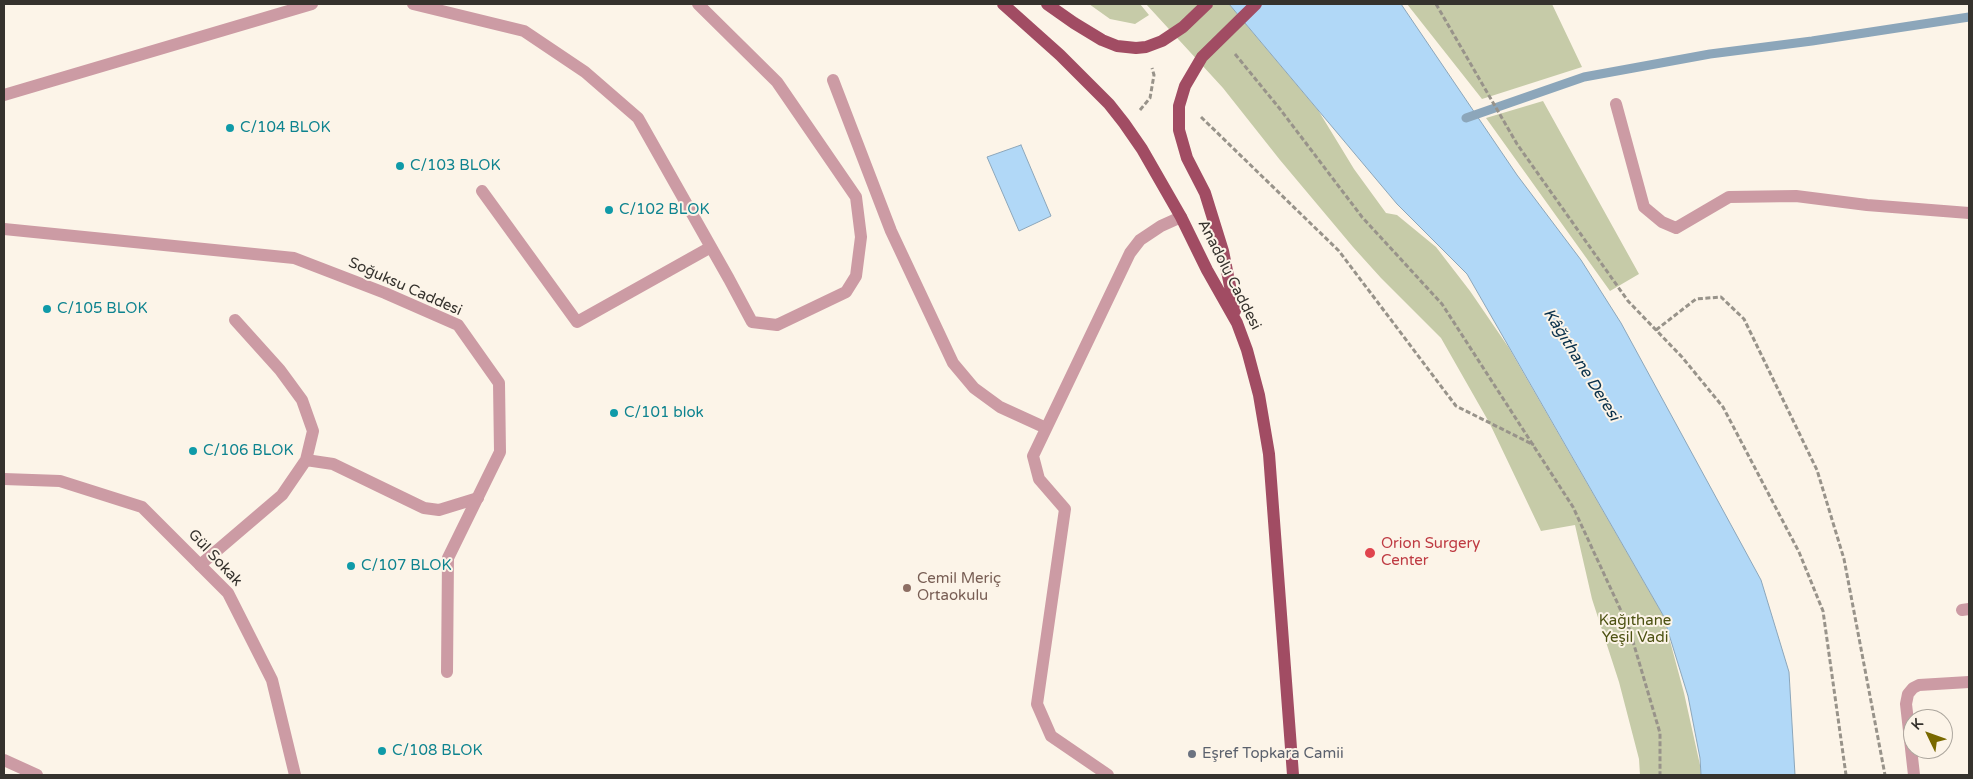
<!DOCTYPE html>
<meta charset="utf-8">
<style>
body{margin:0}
#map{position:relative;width:1973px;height:779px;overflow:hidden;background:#fcf4e8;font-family:"Varela Round",sans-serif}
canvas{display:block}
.frame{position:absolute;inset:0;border:5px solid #35322d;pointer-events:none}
.north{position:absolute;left:1903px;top:709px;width:50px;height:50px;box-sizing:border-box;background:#fcf4e8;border:1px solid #aca69d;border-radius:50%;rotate:312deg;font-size:14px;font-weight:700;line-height:20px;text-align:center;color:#35322d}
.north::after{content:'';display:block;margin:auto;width:18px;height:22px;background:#796900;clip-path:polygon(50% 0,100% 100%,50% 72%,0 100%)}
</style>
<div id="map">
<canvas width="1973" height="779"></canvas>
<div class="frame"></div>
<div class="north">K</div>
</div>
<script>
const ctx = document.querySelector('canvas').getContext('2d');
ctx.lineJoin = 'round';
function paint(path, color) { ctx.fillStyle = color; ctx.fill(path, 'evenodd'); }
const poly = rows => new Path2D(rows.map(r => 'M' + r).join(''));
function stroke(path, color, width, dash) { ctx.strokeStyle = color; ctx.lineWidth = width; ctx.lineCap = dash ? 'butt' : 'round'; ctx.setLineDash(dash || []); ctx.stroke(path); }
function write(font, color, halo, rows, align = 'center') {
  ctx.font = font + ' "Varela Round",sans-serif'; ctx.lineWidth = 4; ctx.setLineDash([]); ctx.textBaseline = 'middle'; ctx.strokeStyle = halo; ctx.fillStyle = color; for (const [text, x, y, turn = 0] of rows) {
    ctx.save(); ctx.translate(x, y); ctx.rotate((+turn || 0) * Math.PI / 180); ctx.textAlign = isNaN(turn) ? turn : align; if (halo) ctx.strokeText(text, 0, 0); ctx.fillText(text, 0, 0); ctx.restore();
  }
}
paint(poly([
 [1089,4,1140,4,1149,15,1135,24,1110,19],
 [1146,4,1229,4,1318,110,1354,169,1386,213,1397,215,1436,247,1470,291,1509,348,1663,615,1684,693,1700,765,1701,775,1640,775,1639,759,1619,682,1592,599,1575,525,1541,531,1490,424,1441,338,1381,278,1353,247,1280,160,1223,88],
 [1407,4,1471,4,1472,5,1475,4,1552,4,1582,67,1482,99],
 [1543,101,1639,274,1610,291,1486,118]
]), '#c6cba8');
const water = poly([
 [1229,4,1401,4,1517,175,1581,260,1621,323,1761,580,1789,672,1795,775,1701,775,1700,758,1688,696,1663,615,1467,274,1397,204,1229,4],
 [1021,145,1051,216,1019,231,987,157,1021,145]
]);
paint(water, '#b1d8f7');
stroke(water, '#8ca6ba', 1);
stroke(poly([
 [1466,118,1584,77,1710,54,1812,41,1969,17]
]), '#8ca6ba', 9);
stroke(poly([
 [1436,4,1517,144,1628,301,1682,357,1723,407,1799,552,1823,611,1846,775],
 [1235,54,1280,109,1362,217,1442,304,1573,507,1629,628,1660,733,1660,775],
 [1140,110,1150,98,1154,75,1152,68],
 [1201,117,1339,251,1456,406,1534,445],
 [1656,330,1696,299,1721,297,1744,319,1817,470,1844,559,1885,775]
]), '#98938a', 3, [5, 2.5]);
stroke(poly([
 [1616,104,1644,207,1662,222,1676,228,1729,197,1796,196,1867,205,1969,213],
 [306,460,333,464,424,508,439,510,478,498],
 [200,565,282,495,306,460,313,431,302,400,280,370,235,320],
 [1962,610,1969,609],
 [1914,775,1906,704,1908,694,1913,688,1919,685,1969,682]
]), '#cc9ba4', 12);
stroke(poly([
 [413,4,524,31,585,72,638,118,729,279,752,322,777,325,846,292,856,276,861,237,856,197,777,82,698,4],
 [833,80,891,231,953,363,974,388,1000,407,1046,428],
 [4,95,312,4],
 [482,191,577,322,711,247],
 [4,479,60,481,142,507,228,593,272,680,295,775],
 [4,760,37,775],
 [1108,775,1051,736,1037,704,1065,509,1039,479,1033,456,1130,253,1140,240,1161,226,1181,217]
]), '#cc9ba4', 12);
stroke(poly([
 [4,229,294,258,385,293,458,325,499,383,500,452,448,558,447,672]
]), '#cc9ba4', 12);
stroke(poly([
 [1003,4,1060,55,1109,104,1124,123,1142,149,1181,217,1207,270,1237,323,1247,350,1259,395,1269,454,1293,775],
 [1047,4,1074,23,1102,40,1117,46,1136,48,1146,47,1162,41,1183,27,1207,4],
 [1235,311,1223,251,1205,193,1187,158,1179,130,1179,106,1185,86,1202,57,1256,4]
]), '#a14c63', 12);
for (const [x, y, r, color] of [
 [230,128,5,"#0f9aa8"],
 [400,166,5,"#0f9aa8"],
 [609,210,5,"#0f9aa8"],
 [47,309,5,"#0f9aa8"],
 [614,413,5,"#0f9aa8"],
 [193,451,5,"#0f9aa8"],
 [1370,553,6,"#e0444e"],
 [351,566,5,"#0f9aa8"],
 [907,588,5,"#8d6e63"],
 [382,751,5,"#0f9aa8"],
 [1192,754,5,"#6b7280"]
]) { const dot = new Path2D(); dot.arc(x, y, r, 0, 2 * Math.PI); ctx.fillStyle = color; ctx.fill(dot); stroke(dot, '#fcf4e8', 2); }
write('15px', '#0d838f', '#fcf4e8', [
 ["C/104 BLOK",240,128],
 ["C/103 BLOK",410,166],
 ["C/102 BLOK",619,210],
 ["C/105 BLOK",57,309],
 ["C/101 blok",624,413],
 ["C/106 BLOK",203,451],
 ["C/107 BLOK",361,566],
 ["C/108 BLOK",392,751]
], 'left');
write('15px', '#35322d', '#fcf4e8', [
 ["Anadolu Caddesi",1229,275,63],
 ["Soğuksu Caddesi",405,287,24],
 ["Gül Sokak",215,558,47]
]);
write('15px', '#be3a42', '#fcf4e8', [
 ["Orion Surgery",1381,544],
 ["Center",1381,561]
], 'left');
write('15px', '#785e54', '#fcf4e8', [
 ["Cemil Meriç",917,579],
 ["Ortaokulu",917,596]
], 'left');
write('15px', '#4d5212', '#fcf4e8', [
 ["Kağıthane",1635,621],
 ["Yeşil Vadi",1635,638]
]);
write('15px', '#5b616d', '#fcf4e8', [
 ["Eşref Topkara Camii",1202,754]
], 'left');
write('italic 16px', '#09304a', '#fcf4e8', [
 ["Kâğıthane Deresi",1581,365,58]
]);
</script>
